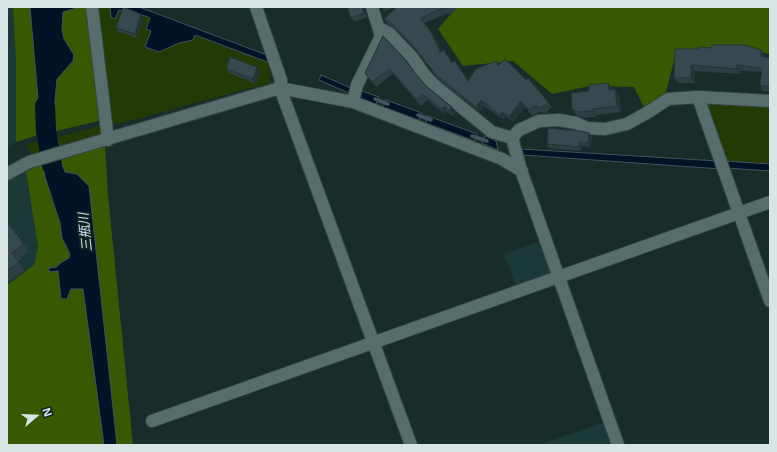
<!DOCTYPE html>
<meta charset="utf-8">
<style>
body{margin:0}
#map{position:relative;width:777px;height:452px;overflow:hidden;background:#182c2a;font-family:"Noto Sans",sans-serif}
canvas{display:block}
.frame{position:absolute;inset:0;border:8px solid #d9e5e4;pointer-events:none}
.north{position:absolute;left:16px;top:396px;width:40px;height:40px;-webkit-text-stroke:3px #0e2220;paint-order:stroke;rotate:71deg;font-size:11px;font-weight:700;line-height:16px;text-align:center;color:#d9e5e4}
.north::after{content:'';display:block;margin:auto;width:14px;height:18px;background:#d9e5e4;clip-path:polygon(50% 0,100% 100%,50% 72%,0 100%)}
</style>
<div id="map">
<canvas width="777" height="452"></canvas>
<div class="frame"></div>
<div class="north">N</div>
</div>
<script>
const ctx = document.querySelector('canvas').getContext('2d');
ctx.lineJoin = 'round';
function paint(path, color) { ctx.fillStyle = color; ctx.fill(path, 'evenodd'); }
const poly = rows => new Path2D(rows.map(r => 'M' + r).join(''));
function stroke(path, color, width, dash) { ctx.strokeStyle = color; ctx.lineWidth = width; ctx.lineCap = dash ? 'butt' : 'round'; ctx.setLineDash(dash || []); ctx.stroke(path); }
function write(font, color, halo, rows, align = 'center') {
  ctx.font = font + ' "Noto Sans","Noto Sans JP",sans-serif'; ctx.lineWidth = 4; ctx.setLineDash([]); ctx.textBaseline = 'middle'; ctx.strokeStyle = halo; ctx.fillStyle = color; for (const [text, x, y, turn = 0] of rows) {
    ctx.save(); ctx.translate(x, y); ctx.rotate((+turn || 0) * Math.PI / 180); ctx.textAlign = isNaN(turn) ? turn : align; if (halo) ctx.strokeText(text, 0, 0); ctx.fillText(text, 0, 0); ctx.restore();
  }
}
paint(poly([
 [7,7,13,7,16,62,16,142,7,147],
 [26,172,38,247,34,265,7,285,7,181],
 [541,241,553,276,517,289,504,254],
 [604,422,613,445,540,445]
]), '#1b3936');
paint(poly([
 [95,7,110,7,111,17,119,10,124,8,150,18,151,31,159,52,179,43,193,40,195,35,270,63,270,83,118,124,109,123],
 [705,102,770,107,770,164,724,161],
 [104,125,105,134,60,147,57,137],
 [40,141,41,152,31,155,27,144]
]), '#243a05');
paint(poly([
 [13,7,30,7,38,98,38,135,16,142,16,62],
 [80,7,89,7,103,120,56,131,54,112,57,79,73,61,74,55,64,39,61,30,63,12],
 [457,7,770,7,770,54,735,47,676,53,666,92,645,109,634,87,590,86,552,94,513,61,463,66,438,29],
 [105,146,108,195,133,445,117,445,89,187,77,174,65,172,60,159],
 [43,163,45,177,60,223,62,238,70,254,69,258,49,271,58,271,71,289,83,289,104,445,7,445,7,285,34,265,38,247,26,172]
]), '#385802');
const water = poly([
 [30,7,80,7,63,12,62,30,64,39,74,55,73,61,57,79,54,112,56,131,38,135,38,98,30,7],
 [110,7,139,7,272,57,270,63,195,35,193,40,179,43,159,52,145,47,151,31,146,29,150,18,124,8,123,11,119,10,115,19,111,17,110,7],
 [321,75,353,89,351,94,319,80,321,75],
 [362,91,379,97,376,104,359,98,362,91],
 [386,100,422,113,419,120,383,107,386,100],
 [428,116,477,134,475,141,426,123,428,116],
 [485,136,496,141,498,150,482,143,485,136],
 [57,137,60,147,41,152,40,141,57,137],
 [521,149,718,161,721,169,523,155,521,149],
 [60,159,65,172,77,174,89,186,117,445,104,445,83,289,71,289,67,299,61,299,58,271,49,272,49,268,57,267,59,264,69,258,70,254,62,238,60,223,45,177,43,164,60,159],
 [724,161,770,164,770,171,726,168,724,161]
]);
paint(water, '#011324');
stroke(water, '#42525e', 1);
stroke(poly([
 [375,99,388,104],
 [418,115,431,120],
 [472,136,487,141]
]), '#42525e', 3.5);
stroke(poly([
 [45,106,46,130,52,165]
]), '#011324', 20);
const minor = poly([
 [92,7,108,140],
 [256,7,281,80,280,88,411,445],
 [379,28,389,33,412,57,423,73,434,85,492,132,512,138],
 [698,97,770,301],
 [353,102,357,85,381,36,372,7],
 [512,138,521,170,618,445],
 [512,138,519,130,539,121,559,120,576,123,587,128,605,129,627,124,650,111,668,99,698,97,770,101],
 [7,174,29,162,280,88,353,102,502,159,522,171],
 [152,421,770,202]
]);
stroke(minor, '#364644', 14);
stroke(minor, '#576d6b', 12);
paint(poly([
 [363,7,367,17,354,22,351,18],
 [381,7,459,7,449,15,447,13,425,23,436,40,441,51,452,63,468,81,496,61,499,65,526,80,548,102,552,107,545,113,539,112,532,116,525,107,513,122,506,117,504,120,484,106,480,112,439,80,418,52,394,28,388,24,384,19,396,7,385,11],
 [141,14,144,18,137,38,119,32,116,28],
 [383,36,425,85,456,112,453,116,447,112,445,114,427,100,421,106,393,74,376,87,365,73],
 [712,48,761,50,765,55,765,57,770,58,770,92,763,91,760,85,762,72,741,71,741,74,695,71,695,83,678,83,674,78,698,49],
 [226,69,260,72,256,84,229,73],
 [613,89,615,89,619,95,621,112,596,115,596,117,584,118,577,116,572,109],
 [589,133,592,137,590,147,582,146,581,151,549,148,547,144],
 [7,222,29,251,18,261,24,270,7,283]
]), '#2e3f43');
paint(poly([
 [362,7,363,7,367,17,364,13],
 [141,14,144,18,137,38,135,34],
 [421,18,436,40,443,57,440,52],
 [761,50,765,55,764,61,761,56],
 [691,65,695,71,695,83,691,78],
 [737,65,741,71,741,74,737,69],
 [257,67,260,72,256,84,253,79],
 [608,83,613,89,609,90],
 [615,89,619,95,621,112,617,106],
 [481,100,484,106,480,112,476,107],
 [521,101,525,107,513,122,509,117],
 [444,106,447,112,445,114,442,109],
 [452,107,456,112,453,116,449,110],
 [592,109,596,115,596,117,592,111],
 [502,112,506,117,504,120,500,115],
 [589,133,592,137,590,147,588,143],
 [579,142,582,146,581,151,579,147]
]), '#263337');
const building = poly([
 [123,7,141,14,135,34,116,28,123,7],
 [347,7,362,7,364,13,351,18,347,7],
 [397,7,448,7,445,9,444,7,421,18,432,34,440,52,444,50,452,63,455,61,468,81,476,69,496,61,498,66,505,59,526,80,528,78,548,102,541,108,535,106,529,110,521,101,509,117,502,112,500,115,481,100,476,107,435,74,414,47,391,23,384,19,397,7],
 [383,36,402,56,425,85,452,107,449,110,444,106,442,109,423,95,417,100,390,69,372,82,365,73,383,36],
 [712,45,744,45,761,50,761,56,770,58,770,87,760,85,762,68,737,65,737,69,691,65,691,78,674,78,675,49,698,49,698,47,712,48,712,45],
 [230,57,257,67,253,79,226,69,230,57],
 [608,83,609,90,615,89,617,106,592,109,592,111,580,112,572,109,571,93,589,91,589,85,608,83],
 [548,128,580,131,589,133,588,143,579,142,579,147,547,144,548,128],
 [7,222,24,244,12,253,19,262,7,271,7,222]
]);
paint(building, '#36494e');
stroke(building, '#263337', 1);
write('italic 13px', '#d2e3f3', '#0e2220', [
 ["三瓶川",86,232,-96]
]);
</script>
